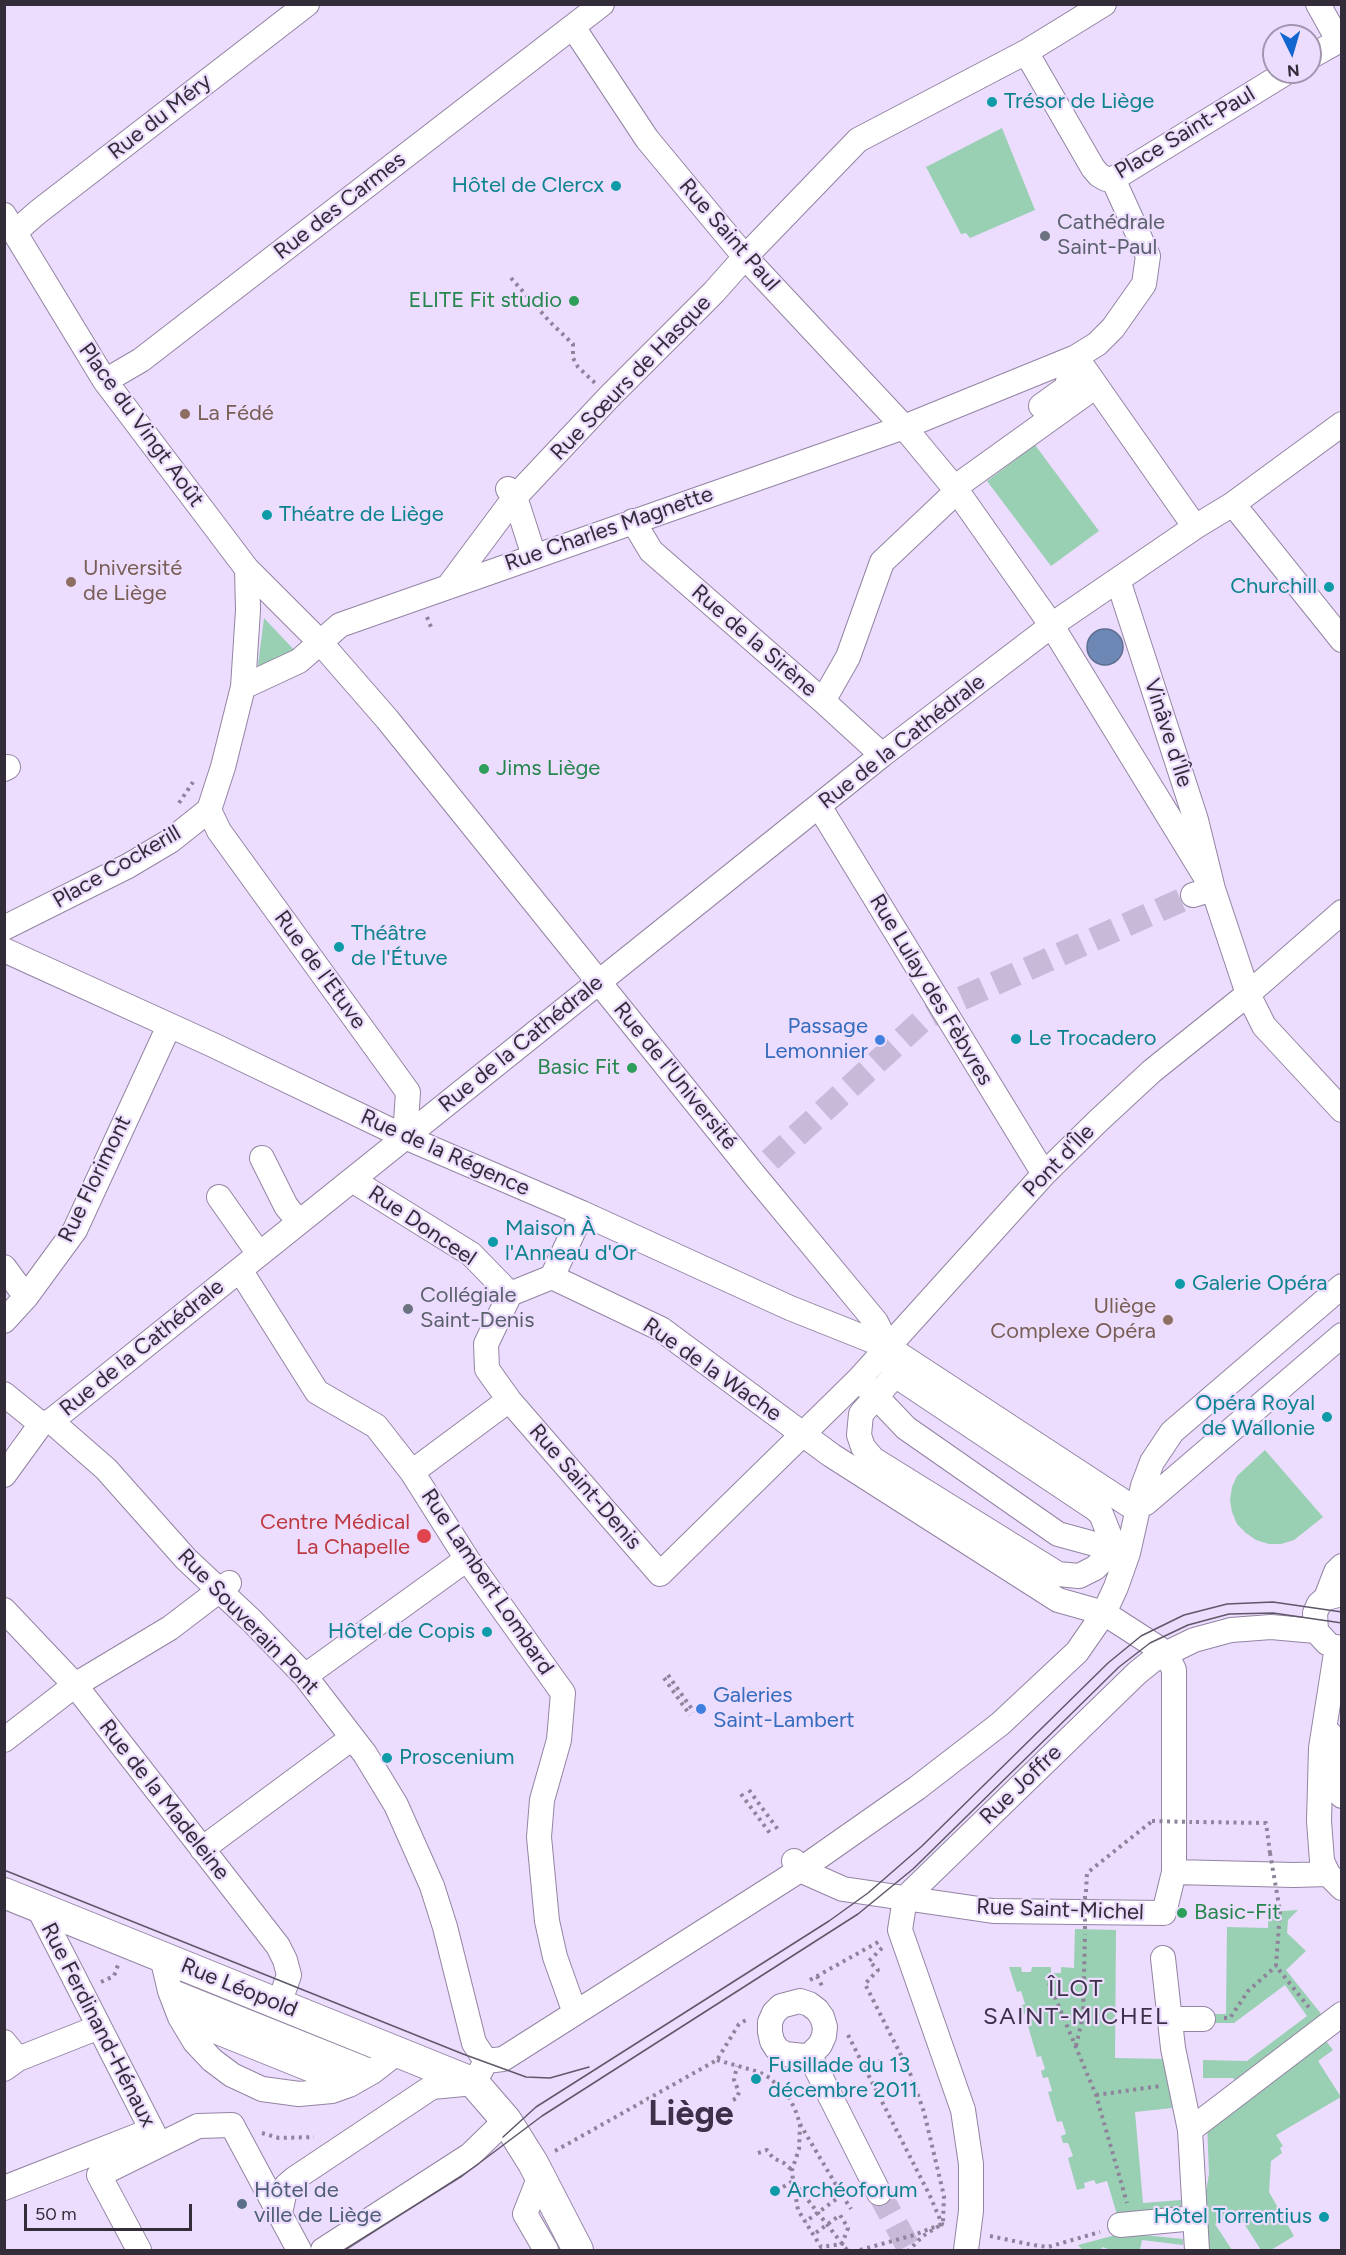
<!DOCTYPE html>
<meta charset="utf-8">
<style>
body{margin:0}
#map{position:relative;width:1346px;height:2255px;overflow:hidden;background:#ecdcfe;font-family:Figtree,sans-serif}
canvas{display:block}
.frame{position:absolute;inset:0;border:6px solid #332d3a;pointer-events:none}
.north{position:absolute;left:1262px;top:24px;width:60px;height:60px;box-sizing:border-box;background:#ecdcfe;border:2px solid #a296b0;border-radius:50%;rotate:175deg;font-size:16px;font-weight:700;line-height:24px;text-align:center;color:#332d3a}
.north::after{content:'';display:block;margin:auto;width:21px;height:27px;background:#1166d0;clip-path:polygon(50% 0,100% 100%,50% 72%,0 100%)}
.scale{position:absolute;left:24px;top:2204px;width:168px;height:27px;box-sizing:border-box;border:3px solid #332d3a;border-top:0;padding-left:8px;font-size:18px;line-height:21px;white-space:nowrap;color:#332d3a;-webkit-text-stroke:4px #ecdcfe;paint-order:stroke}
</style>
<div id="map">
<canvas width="1346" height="2255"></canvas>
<div class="frame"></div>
<div class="north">N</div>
<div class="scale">50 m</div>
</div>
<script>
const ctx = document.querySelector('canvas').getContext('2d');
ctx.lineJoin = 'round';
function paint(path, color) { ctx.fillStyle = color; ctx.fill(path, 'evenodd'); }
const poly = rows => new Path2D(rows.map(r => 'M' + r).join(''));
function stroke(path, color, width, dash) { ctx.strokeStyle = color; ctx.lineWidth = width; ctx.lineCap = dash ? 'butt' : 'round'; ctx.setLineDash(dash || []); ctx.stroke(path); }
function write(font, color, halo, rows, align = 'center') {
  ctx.font = font + ' Figtree,sans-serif'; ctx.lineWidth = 4.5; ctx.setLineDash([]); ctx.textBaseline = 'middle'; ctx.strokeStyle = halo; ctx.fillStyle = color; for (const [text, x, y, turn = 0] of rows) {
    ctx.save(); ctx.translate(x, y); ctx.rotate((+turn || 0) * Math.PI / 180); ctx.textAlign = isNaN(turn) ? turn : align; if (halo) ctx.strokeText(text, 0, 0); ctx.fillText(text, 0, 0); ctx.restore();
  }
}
paint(poly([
 [1002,128,1035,210,970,238,966,233,961,234,926,167],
 [1035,445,1099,531,1051,566,987,481],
 [264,618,298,654,257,673],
 [1265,1450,1323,1517,1294,1540,1281,1544,1269,1544,1256,1540,1246,1533,1237,1524,1232,1512,1230,1500,1232,1487,1237,1476],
 [1298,1910,1288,1920,1287,1933,1306,1951,1286,1970,1326,2020,1239,2085,1233,2078,1203,2078,1203,2060,1247,2061,1307,2016,1285,1985,1234,2023,1203,2023,1203,2014,1226,2014,1227,1927,1268,1928,1268,1912],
 [1075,1929,1116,1930,1115,2058,1168,2059,1172,2108,1135,2112,1143,2203,1181,2200,1181,2209,1118,2218,1107,2181,1096,2184,1094,2180,1084,2183,1085,2188,1077,2190,1068,2158,1073,2156,1068,2143,1063,2143,1061,2136,1066,2134,1062,2121,1057,2122,1048,2092,1052,2091,1048,2077,1043,2078,1041,2071,1045,2069,1041,2056,1037,2057,1028,2026,1032,2025,1028,2013,1024,2014,1021,2006,1025,2004,1021,1991,1017,1992,1009,1967,1021,1967,1022,1972,1031,1972,1032,1967,1051,1967,1051,1973,1061,1973,1061,1967,1074,1968],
 [1330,2030,1334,2036,1326,2041,1333,2050,1318,2061,1341,2097,1276,2135,1283,2146,1280,2148,1282,2153,1271,2161,1269,2192,1294,2236,1271,2250,1261,2250,1236,2211,1215,2224,1232,2250,1208,2250,1205,2197,1209,2174,1207,2123],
 [1123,2233,1183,2239,1183,2245,1142,2240,1140,2250,1110,2250,1103,2247,1100,2250,1083,2250,1078,2245]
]), '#99cfb3');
const water = poly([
 '1087 647a18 18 0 1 1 36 0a18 18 0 1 1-36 0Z'
]);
paint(water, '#6d88b4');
stroke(water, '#5c6d8f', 1.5);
stroke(poly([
 [770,1160,924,1019,958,1000,1193,895],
 [879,2193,910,2250]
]), '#c7b9d7', 24, [24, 12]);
const minor = poly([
 [1318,4,1338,40],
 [573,27,647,139,745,257,904,427,957,491,1052,626,1213,889],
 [1026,52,1093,168,1099,175,1106,179,1113,179,1287,72],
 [1310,57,1342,39],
 [4,215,105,381,247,569,320,642,387,719,755,1176,876,1322,888,1347,895,1375,1094,1508,1101,1514,1109,1534,1108,1547,1103,1560,1095,1568,1079,1576,1058,1574,873,1459,863,1447,859,1435,861,1414,895,1375],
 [15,232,38,212,307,4],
 [1076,357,1195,527],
 [105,381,141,360,602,4],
 [1041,406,1066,388,1076,357],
 [954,488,1096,386],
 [508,489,515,497,534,556],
 [1233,504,1342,640],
 [633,521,651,551,823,701,882,755],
 [1118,580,1196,820,1213,889,1248,994,1264,1026,1342,1110],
 [448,587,515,497,609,397,714,292,745,257,858,140,1026,52,1104,4],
 [243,687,299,661,340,625,904,427,1076,357,1097,344,1113,328,1144,284,1148,256,1113,179],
 [823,701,848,657,882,562,957,491],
 [4,769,8,767],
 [819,806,1044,1174],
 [209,810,219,831,408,1092,405,1137],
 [1193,895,1213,889],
 [4,928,128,866,170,841,209,810,223,767,243,687,248,610,247,569],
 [4,950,213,1045,405,1137,582,1213,790,1308,888,1347,1129,1505,1138,1506,1146,1503,1342,1335],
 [262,1158,286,1206,299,1222],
 [352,1180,471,1254,510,1294],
 [219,1197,259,1254],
 [4,1267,26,1297],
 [240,1270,317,1392,376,1426,412,1472,467,1559,563,1693,559,1740,542,1800,539,1837,547,1921,555,1957,575,2013],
 [552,1277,661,1329,831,1455,1058,1600,1104,1613,1166,1653,1174,1670,1174,1872],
 [552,1277,582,1213],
 [510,1294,486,1344,487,1369,509,1400,660,1574,859,1379,1044,1174,1098,1121,1152,1071,1248,994,1342,912],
 [510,1294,552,1277],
 [4,1321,26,1297,75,1230,169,1026],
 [865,1385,906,1428,1058,1534,1124,1552],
 [4,1394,41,1424],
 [51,1421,106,1469,186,1559,252,1621,305,1676,365,1754,396,1805,432,1886,445,1927,474,2043,486,2061,474,2083,432,2087,294,2179,286,2186,280,2213],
 [412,1472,509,1400],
 [4,1475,41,1424,51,1421,65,1410,882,755,1059,620,1195,527,1233,504,1342,424],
 [1326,1598,1336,1572,1342,1566],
 [4,1610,75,1685,278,1946,285,1960,289,1975,279,2004],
 [1327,1643,1316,1631,1315,1613,1319,1604,1326,1598,1342,1594],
 [1337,1647,1321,1748,1319,1821,1322,1861,1328,1874,1342,1888],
 [305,1676,467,1559],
 [1330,1734,1341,1779,1342,1796],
 [4,1740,75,1685,170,1628,229,1583],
 [202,1849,352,1738],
 [794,1861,800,1870,843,1889,993,1911,1164,1913,1174,1872,1294,1875,1328,1874],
 [905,1898,1137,1673,1153,1660,1194,1640,1231,1630,1271,1627,1316,1631],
 [905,1898,900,1930,963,2110,971,2164,971,2211,966,2250],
 [38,1907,159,2144],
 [162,1957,170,1991,180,2017,195,2042,212,2060,232,2075,262,2089,299,2094,332,2091,349,2085,372,2072,398,2052],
 [1163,1958,1173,2048,1190,2130,1197,2250],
 [170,1991,372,2072],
 [180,2017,349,2085],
 [1170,2019,1203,2019],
 [4,2042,18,2059],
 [812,2060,813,2052,820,2045,824,2036,825,2027,822,2017,817,2010,809,2004,800,2001,781,2006,774,2013,770,2022,770,2032,772,2041,777,2049,785,2054,804,2056,812,2060,879,2193],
 [486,2061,503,2059,800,1870,917,1788,1000,1724,1077,1652,1104,1613,1116,1587,1128,1553,1143,1486,1152,1462,1172,1432,1342,1286],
 [4,2069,18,2059,99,2027],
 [1190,2130,1342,2014],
 [540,2176,525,2214,546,2250],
 [4,2188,152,2130],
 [1120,2225,1195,2218],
 [139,2250,99,2175,198,2126,232,2125,299,2250],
 [323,2250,470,2155,506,2120]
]);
const major = poly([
 [4,1893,474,2083,506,2120,533,2163,578,2250]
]);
stroke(minor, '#9384a3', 26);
stroke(major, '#9384a3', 32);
stroke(poly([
 [511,278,550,322,573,344,573,358,578,367,595,383],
 [427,617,431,627],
 [179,803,193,782],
 [668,1675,694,1712],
 [664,1678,690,1715],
 [749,1790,779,1831],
 [741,1794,772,1836],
 [1196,1822,1266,1823,1270,1853],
 [1086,1892,1087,1873,1151,1822],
 [1280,1911,1276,1966,1311,2010],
 [882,1948,869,1961,878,1970,865,1984,910,2073,924,2112,944,2196,943,2222],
 [817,1976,822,1986],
 [810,1980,880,1941],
 [101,1982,114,1976,118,1965],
 [1049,1983,1096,2095,1127,2203],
 [1224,2018,1230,2018,1248,1991,1276,1966],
 [848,2035,930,2196,942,2224,948,2226],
 [1076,2046,1083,2016,1085,1934],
 [717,2060,759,2072,770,2078,788,2096,795,2109,800,2124,799,2149,792,2170,793,2181,847,2250],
 [865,2068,880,2061],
 [1096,2095,1160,2086],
 [733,2100,737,2098,739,2092,734,2080,737,2066],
 [800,2124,842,2195,805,2222],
 [262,2133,279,2138,314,2137],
 [555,2151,717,2060,739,2024,748,2019],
 [758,2153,767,2150,773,2158,784,2163,792,2170],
 [783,2187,793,2181,798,2210,821,2247,842,2244,848,2228,840,2215,813,2235],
 [842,2195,851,2209],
 [990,2236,1033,2245,1048,2247,1100,2232],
 [860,2250,914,2235,942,2224,923,2236,909,2250]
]), '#8e839b', 4, [3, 4.5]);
stroke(minor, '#fff', 24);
stroke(major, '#fff', 30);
stroke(poly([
 [4,1870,463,2054,526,2077,550,2078,589,2067],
 [503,2137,536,2107,829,1921,868,1893,922,1846,1108,1663,1141,1636,1184,1615,1227,1604,1273,1602,1342,1612],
 [344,2250,462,2176,542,2116,858,1914,913,1869,1119,1667,1150,1643,1188,1625,1229,1614,1273,1613,1342,1623]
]), '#605769', 1.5);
stroke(poly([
 [1152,1821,1192,1822],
 [1270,1853,1280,1911],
 [1085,1929,1085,1896]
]), '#8e839b', 4, [3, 4.5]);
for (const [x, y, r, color] of [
 [992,102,6,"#0f9aa8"],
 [616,186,6,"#0f9aa8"],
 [1045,236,6,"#6b7280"],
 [574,301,6,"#2e9e5b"],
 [185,414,6,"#8d6e63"],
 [267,515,6,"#0f9aa8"],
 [71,582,6,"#8d6e63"],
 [1329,587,6,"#0f9aa8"],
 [484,769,6,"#2e9e5b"],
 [339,947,6,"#0f9aa8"],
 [1016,1039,6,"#0f9aa8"],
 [880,1040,6,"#3f7fe0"],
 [632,1068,6,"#2e9e5b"],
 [493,1242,6,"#0f9aa8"],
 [1180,1284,6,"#0f9aa8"],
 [408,1309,6,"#6b7280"],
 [1168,1320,6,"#8d6e63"],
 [1327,1417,6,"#0f9aa8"],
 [424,1536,8,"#e0444e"],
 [487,1632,6,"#0f9aa8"],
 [701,1709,6,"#3f7fe0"],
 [387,1758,6,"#0f9aa8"],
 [1182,1913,6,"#2e9e5b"],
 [756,2079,6,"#0f9aa8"],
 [775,2191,6,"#0f9aa8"],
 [242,2204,6,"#5c6f8a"],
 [1324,2217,6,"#0f9aa8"]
]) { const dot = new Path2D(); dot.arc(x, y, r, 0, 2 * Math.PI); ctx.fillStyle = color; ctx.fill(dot); stroke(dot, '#ecdcfe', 2); }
write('22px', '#0d838f', '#ecdcfe', [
 ["Trésor de Liège",1004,102],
 ["Hôtel de Clercx",604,186,"right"],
 ["Théatre de Liège",279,515],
 ["Churchill",1317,587,"right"],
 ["Théâtre",351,934],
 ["de l'Étuve",351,959],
 ["Le Trocadero",1028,1039],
 ["Maison À",505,1229],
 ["l'Anneau d'Or",505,1254],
 ["Galerie Opéra",1192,1284],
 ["Opéra Royal",1315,1404,"right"],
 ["de Wallonie",1315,1429,"right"],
 ["Hôtel de Copis",475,1632,"right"],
 ["Proscenium",399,1758],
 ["Fusillade du 13",768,2066],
 ["décembre 2011",768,2091],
 ["Archéoforum",787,2191],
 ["Hôtel Torrentius",1312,2217,"right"]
], 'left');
write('22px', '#332d3a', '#ecdcfe', [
 ["Rue du Méry",160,117,-38],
 ["Place Saint-Paul",1185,133,-31],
 ["Rue des Carmes",340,206,-38],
 ["Rue Saint Paul",729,235,49],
 ["Rue Sœurs de Hasque",631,378,-46],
 ["Place du Vingt Août",141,425,54],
 ["Rue Charles Magnette",609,529,-19],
 ["Rue de la Sirène",754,641,41],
 ["Vinâve d'Île",1168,733,72],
 ["Rue de la Cathédrale",902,742,-38],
 ["Place Cockerill",117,867,-30],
 ["Rue de l'Etuve",320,970,54],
 ["Rue Lulay des Fèbvres",931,990,59],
 ["Rue de la Cathédrale",521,1044,-39],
 ["Rue de l'Université",675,1076,51],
 ["Rue de la Régence",445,1153,24],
 ["Pont d'Île",1059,1161,-46],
 ["Rue Florimont",95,1179,-64],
 ["Rue Donceel",422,1226,34],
 ["Rue de la Cathédrale",142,1348,-39],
 ["Rue de la Wache",712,1370,35],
 ["Rue Saint-Denis",585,1487,49],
 ["Rue Lambert Lombard",487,1582,56],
 ["Rue Souverain Pont",248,1622,46],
 ["Rue Joffre",1021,1785,-44],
 ["Rue de la Madeleine",164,1800,52],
 ["Rue Saint-Michel",1060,1910,2],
 ["Rue Léopold",239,1988,22],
 ["Rue Ferdinand-Hénaux",98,2025,63]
]);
write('22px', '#5b616d', '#ecdcfe', [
 ["Cathédrale",1057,223],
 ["Saint-Paul",1057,248],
 ["Collégiale",420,1296],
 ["Saint-Denis",420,1321]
], 'left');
write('22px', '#27864d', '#ecdcfe', [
 ["ELITE Fit studio",562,301],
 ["Jims Liège",496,769,"left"],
 ["Basic Fit",620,1068],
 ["Basic-Fit",1194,1913,"left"]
], 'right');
write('22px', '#785e54', '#ecdcfe', [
 ["La Fédé",197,414],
 ["Université",83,569],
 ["de Liège",83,594],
 ["Uliège",1156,1307,"right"],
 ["Complexe Opéra",1156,1332,"right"]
], 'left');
write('22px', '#366cbe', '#ecdcfe', [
 ["Passage",868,1027],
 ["Lemonnier",868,1052],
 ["Galeries",713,1696,"left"],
 ["Saint-Lambert",713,1721,"left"]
], 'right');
write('22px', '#be3a42', '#ecdcfe', [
 ["Centre Médical",410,1523],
 ["La Chapelle",410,1548]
], 'right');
write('22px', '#4e5e75', '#ecdcfe', [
 ["Hôtel de",254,2191],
 ["ville de Liège",254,2216]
], 'left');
ctx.letterSpacing = '1.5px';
write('24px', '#3d304a', '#ecdcfe', [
 ["ÎLOT",1076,1989],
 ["SAINT-MICHEL",1076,2017]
]);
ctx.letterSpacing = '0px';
write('bold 34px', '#3d304a', '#ecdcfe', [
 ["Liège",691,2115]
]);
</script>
